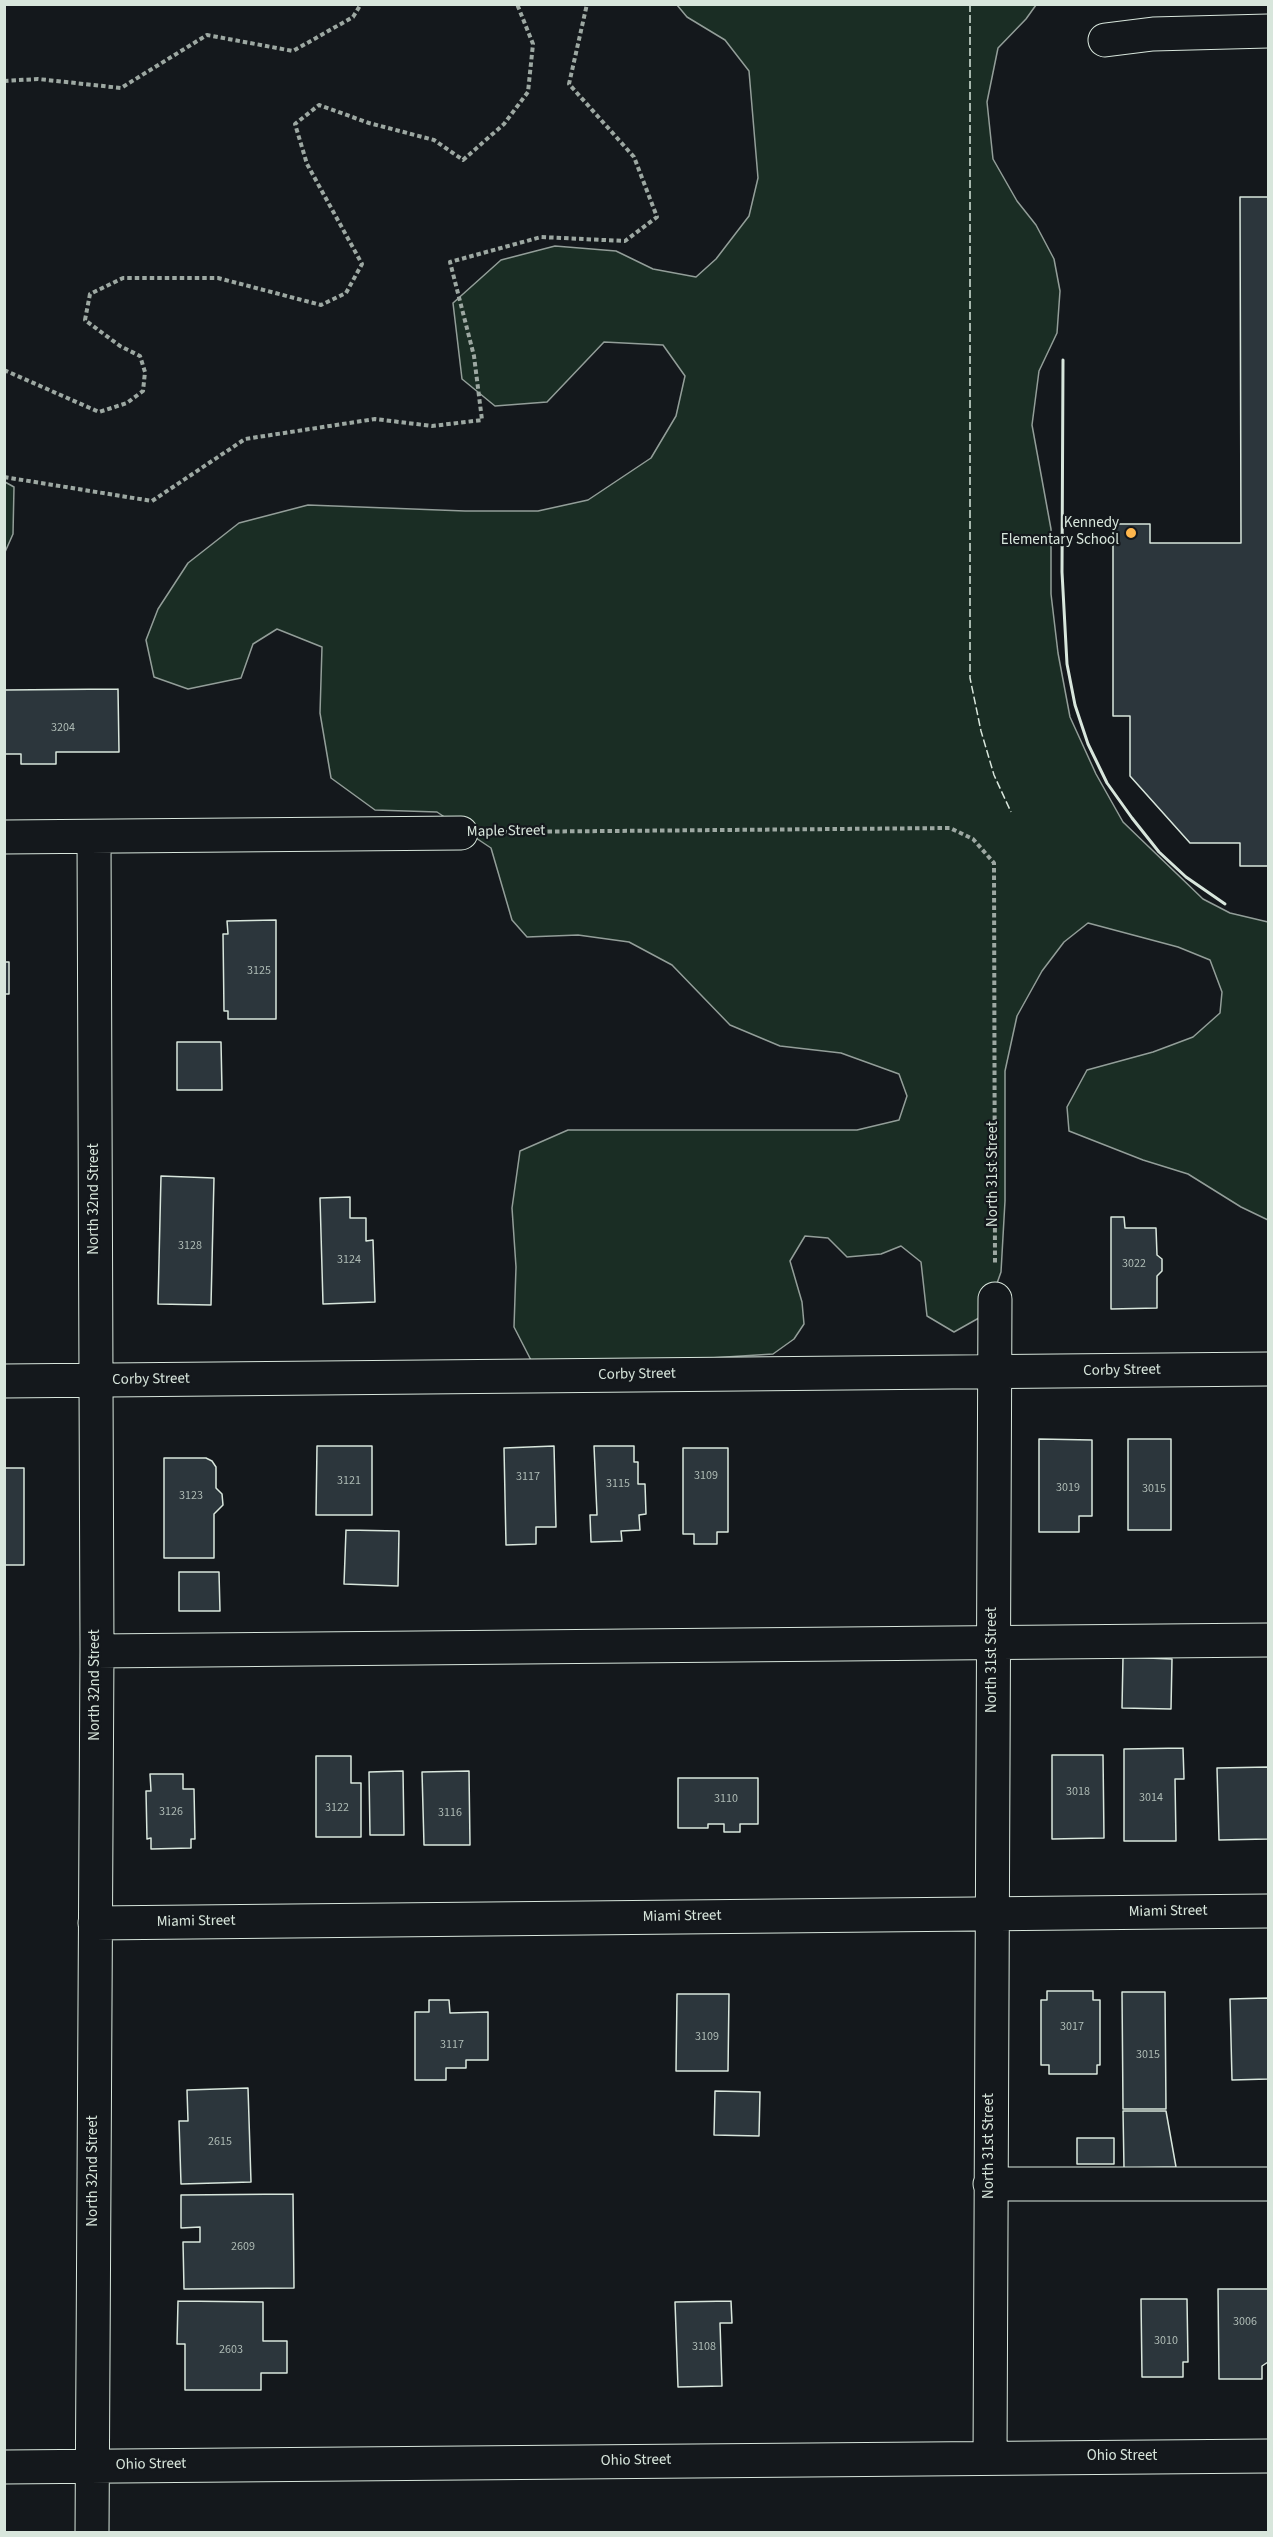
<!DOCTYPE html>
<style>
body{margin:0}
#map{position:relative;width:1273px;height:2537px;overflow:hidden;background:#14181c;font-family:"Source Sans 3",sans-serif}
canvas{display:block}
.frame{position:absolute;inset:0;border:6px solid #d8e6dc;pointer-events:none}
</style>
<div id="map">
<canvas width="1273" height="2537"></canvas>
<div class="frame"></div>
</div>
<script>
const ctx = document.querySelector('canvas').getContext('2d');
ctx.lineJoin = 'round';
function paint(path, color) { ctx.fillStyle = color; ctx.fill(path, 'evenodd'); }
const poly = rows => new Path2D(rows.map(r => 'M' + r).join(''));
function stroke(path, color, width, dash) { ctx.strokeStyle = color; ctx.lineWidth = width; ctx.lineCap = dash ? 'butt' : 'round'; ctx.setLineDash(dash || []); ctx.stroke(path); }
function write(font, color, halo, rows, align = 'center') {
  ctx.font = font + ' "Source Sans 3",sans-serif'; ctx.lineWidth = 4.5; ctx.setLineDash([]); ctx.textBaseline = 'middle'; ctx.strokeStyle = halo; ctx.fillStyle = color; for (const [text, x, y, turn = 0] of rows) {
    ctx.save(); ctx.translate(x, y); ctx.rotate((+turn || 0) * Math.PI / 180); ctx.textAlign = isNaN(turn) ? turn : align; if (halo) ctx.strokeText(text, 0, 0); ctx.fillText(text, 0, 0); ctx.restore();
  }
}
const green = poly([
 [677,5,1036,5,1026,19,998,48,987,102,993,159,1017,201,1036,225,1054,259,1060,291,1057,333,1039,371,1032,425,1051,529,1051,594,1058,653,1070,717,1096,774,1123,822,1203,899,1230,913,1268,922,1268,1220,1241,1207,1188,1174,1143,1160,1069,1131,1067,1107,1087,1070,1153,1052,1193,1037,1220,1013,1222,992,1210,960,1178,947,1088,923,1064,942,1042,971,1017,1016,1005,1071,1005,1201,1001,1272,986,1314,954,1332,927,1316,921,1262,901,1246,881,1254,847,1257,828,1238,805,1236,790,1261,802,1302,804,1324,794,1339,773,1354,584,1366,534,1366,514,1327,516,1267,512,1208,520,1151,568,1130,857,1130,899,1120,907,1096,899,1074,841,1053,780,1046,730,1025,672,965,629,942,578,935,527,937,512,920,491,848,437,812,375,810,331,778,320,713,322,647,277,629,253,644,241,678,188,689,154,677,146,640,158,609,188,563,239,523,308,505,465,511,538,511,588,500,651,458,676,416,685,376,663,345,604,342,547,402,495,406,462,379,453,303,501,260,555,246,616,251,653,269,696,277,716,259,749,216,758,178,749,71,725,40,687,17,677,5],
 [5,482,14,487,13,534,5,552,5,482]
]);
paint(green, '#1a2d24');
stroke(green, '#939e99', 1.5);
const building = poly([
 [1240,197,1268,197,1268,866,1240,866,1240,843,1190,843,1130,776,1130,716,1113,716,1113,524,1150,524,1150,543,1241,543,1240,197],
 [118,689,119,752,56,752,56,764,21,764,21,754,4,754,4,690,118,689],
 [276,920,276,1019,228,1019,228,1011,224,1011,223,934,228,934,227,921,276,920],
 [4,962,9,962,9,994,4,994,4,962],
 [177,1042,221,1042,222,1090,177,1090,177,1042],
 [161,1176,214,1178,211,1305,158,1304,161,1176],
 [350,1197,350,1218,366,1218,366,1241,373,1240,375,1302,323,1304,320,1198,350,1197],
 [1111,1217,1124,1217,1125,1228,1156,1228,1157,1255,1162,1259,1162,1271,1157,1276,1157,1308,1111,1309,1111,1217],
 [1039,1439,1092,1440,1092,1516,1079,1516,1079,1532,1039,1532,1039,1439],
 [1128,1439,1171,1439,1171,1530,1128,1530,1128,1439],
 [317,1446,372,1446,372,1515,316,1515,317,1446],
 [554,1446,556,1527,536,1527,536,1544,506,1545,504,1448,554,1446],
 [594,1446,634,1446,634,1462,638,1462,638,1484,645,1484,646,1514,639,1515,640,1530,621,1531,622,1541,591,1542,590,1515,597,1515,594,1446],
 [683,1448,728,1448,728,1532,717,1532,717,1544,694,1544,694,1534,683,1534,683,1448],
 [164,1458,206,1458,212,1461,216,1467,216,1488,222,1494,223,1505,214,1514,214,1558,164,1558,164,1458],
 [4,1468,24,1468,24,1565,4,1565,4,1468],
 [346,1530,399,1531,398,1586,344,1584,346,1530],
 [179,1572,219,1572,220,1611,179,1611,179,1572],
 [1123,1657,1172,1659,1171,1709,1122,1708,1123,1657],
 [1183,1748,1184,1779,1175,1779,1176,1841,1124,1841,1124,1749,1183,1748],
 [1052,1755,1103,1755,1104,1838,1052,1839,1052,1755],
 [316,1756,351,1756,351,1783,361,1783,361,1837,316,1837,316,1756],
 [1268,1767,1268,1839,1219,1840,1217,1768,1268,1767],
 [403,1771,404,1835,370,1835,369,1772,403,1771],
 [469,1771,470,1845,424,1845,422,1772,469,1771],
 [150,1774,183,1774,183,1789,194,1789,195,1839,191,1839,191,1848,151,1849,151,1838,147,1839,146,1791,151,1791,150,1774],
 [678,1778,758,1778,758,1824,740,1824,740,1832,724,1832,724,1824,708,1824,708,1828,678,1828,678,1778],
 [1047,1991,1093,1991,1093,2000,1100,2000,1100,2065,1097,2065,1097,2074,1049,2074,1049,2065,1041,2065,1041,2000,1047,2000,1047,1991],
 [1122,1992,1165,1992,1166,2109,1123,2109,1122,1992],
 [677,1994,729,1994,728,2071,676,2071,677,1994],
 [1268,1998,1268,2079,1232,2080,1230,1999,1268,1998],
 [429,2000,449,2000,450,2013,488,2012,488,2060,466,2060,466,2068,446,2068,446,2080,415,2080,415,2012,429,2012,429,2000],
 [248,2088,251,2182,181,2184,179,2121,188,2121,187,2090,248,2088],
 [715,2091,760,2092,759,2136,714,2135,715,2091],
 [1123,2111,1166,2111,1176,2167,1124,2168,1123,2111],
 [1077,2138,1114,2138,1114,2164,1077,2164,1077,2138],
 [293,2194,294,2288,184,2289,183,2242,200,2242,200,2227,181,2228,181,2195,293,2194],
 [1218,2289,1268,2289,1268,2362,1262,2366,1262,2379,1219,2379,1218,2289],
 [1141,2299,1187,2299,1188,2362,1183,2362,1183,2377,1142,2377,1141,2299],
 [178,2301,263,2302,263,2341,287,2341,287,2373,261,2373,261,2390,185,2390,185,2344,177,2344,178,2301],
 [731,2301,732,2323,720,2323,722,2386,678,2387,675,2302,731,2301]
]);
paint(building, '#2c363c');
stroke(building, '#d8e6dc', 1.5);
const minor = poly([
 [1105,40,1153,34,1268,31],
 [4,837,461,833],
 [4,1381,1268,1369],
 [97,1651,1268,1640],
 [95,1923,1268,1911],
 [990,2184,1268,2184],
 [990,2457,995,1299],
 [4,2467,1268,2456],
 [92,2532,97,1651,94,837]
]);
stroke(minor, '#d8e6dc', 35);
stroke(poly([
 [4,81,38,79,121,88,207,35,293,51,353,17,361,4],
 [4,370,99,412,127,403,143,391,145,372,140,356,120,346,85,320,90,294,123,278,218,278,321,305,346,293,362,264,307,164,295,124,319,105,369,123,434,140,463,160,504,124,528,92,533,44,517,4],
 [4,477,152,501,245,439,375,419,432,426,482,420,474,356,450,262,541,237,625,241,657,217,634,157,569,84,587,4],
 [495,832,950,828,973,839,994,863,995,1264]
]), '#9da8a2', 4, [4.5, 3]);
stroke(minor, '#14181c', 33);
stroke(poly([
 [970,4,970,678,981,731,994,775,1011,812]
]), '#d8e6dc', 1.5, [8, 3]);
stroke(poly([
 [1063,360,1062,572,1067,664,1075,705,1088,744,1107,783,1132,818,1159,852,1186,877,1225,904]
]), '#d8e6dc', 3);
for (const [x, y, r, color] of [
 [1131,533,6,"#ffb74d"]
]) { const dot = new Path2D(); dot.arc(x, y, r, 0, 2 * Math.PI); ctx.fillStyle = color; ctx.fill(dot); stroke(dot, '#14181c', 2); }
write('12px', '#adbab4', null, [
 ["3204",63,728],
 ["3125",259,971],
 ["3128",190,1246],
 ["3124",349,1260],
 ["3022",1134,1264],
 ["3109",706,1476],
 ["3117",528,1477],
 ["3121",349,1481],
 ["3115",618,1484],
 ["3019",1068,1488],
 ["3015",1154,1489],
 ["3123",191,1496],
 ["3018",1078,1792],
 ["3014",1151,1798],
 ["3110",726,1799],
 ["3122",337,1808],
 ["3126",171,1812],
 ["3116",450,1813],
 ["3017",1072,2027],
 ["3109",707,2037],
 ["3117",452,2045],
 ["3015",1148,2055],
 ["2615",220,2142],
 ["2609",243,2247],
 ["3006",1245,2322],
 ["3010",1166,2341],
 ["3108",704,2347],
 ["2603",231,2350]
]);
write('15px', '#d8e6dc', '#14181c', [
 ["Kennedy",1119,524],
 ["Elementary School",1119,541]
], 'right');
write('15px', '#d8e6dc', '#14181c', [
 ["Maple Street",506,832,-1],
 ["North 31st Street",994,1174,-90],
 ["North 32nd Street",95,1199,-90],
 ["Corby Street",1122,1371,-1],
 ["Corby Street",637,1375,-1],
 ["Corby Street",151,1380,-1],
 ["North 31st Street",993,1660,-90],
 ["North 32nd Street",96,1685,-90],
 ["Miami Street",1168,1912,-1],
 ["Miami Street",682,1917,-1],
 ["Miami Street",196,1922,-1],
 ["North 31st Street",990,2146,-90],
 ["North 32nd Street",94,2171,-90],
 ["Ohio Street",1122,2457],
 ["Ohio Street",636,2461,-1],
 ["Ohio Street",151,2465,-1]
]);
</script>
